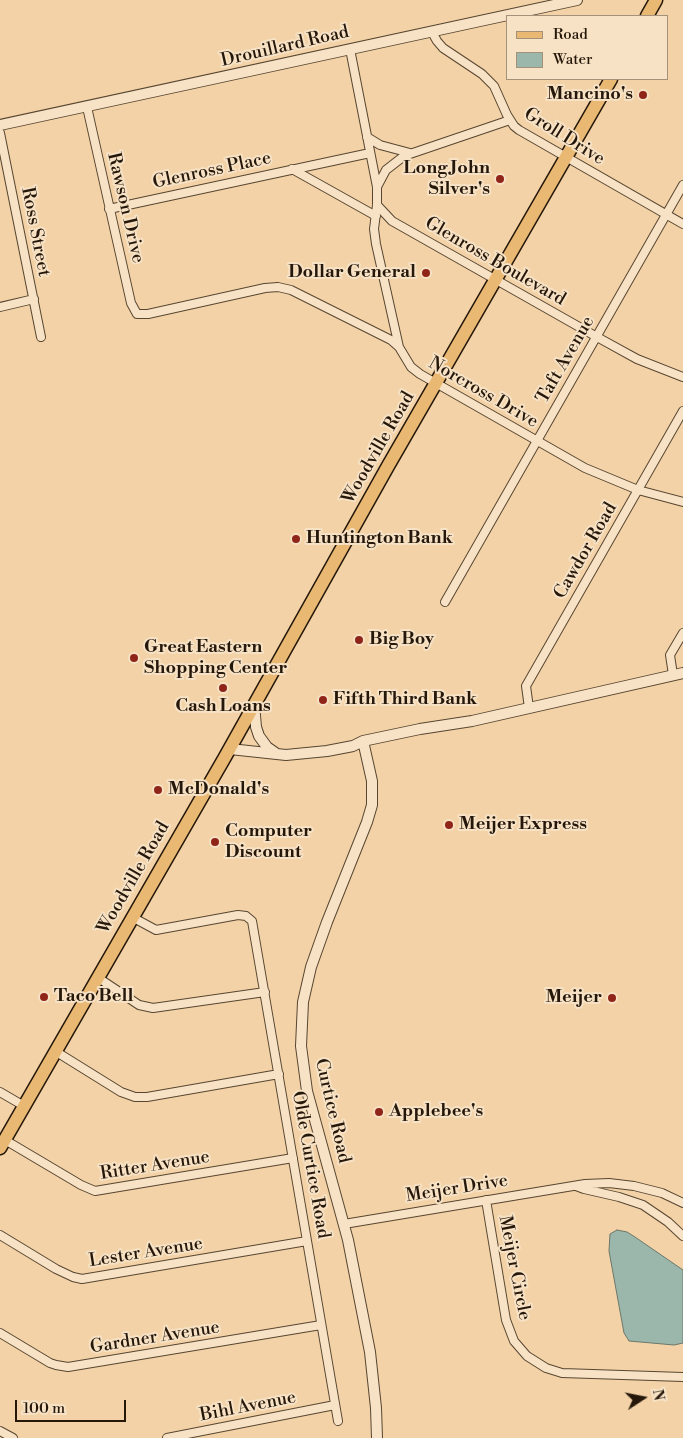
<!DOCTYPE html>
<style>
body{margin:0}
#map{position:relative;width:683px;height:1438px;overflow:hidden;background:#f2d2a6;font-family:"Libre Bodoni",serif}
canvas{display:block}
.legend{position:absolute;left:506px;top:15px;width:162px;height:65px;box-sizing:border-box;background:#f7e2c5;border:1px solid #a3917a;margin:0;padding:6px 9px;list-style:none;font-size:15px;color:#25170a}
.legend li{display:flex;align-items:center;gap:10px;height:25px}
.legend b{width:25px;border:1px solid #a3917a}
.north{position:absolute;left:618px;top:1373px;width:50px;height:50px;-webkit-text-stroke:4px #f7e2c5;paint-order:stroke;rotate:79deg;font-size:14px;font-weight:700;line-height:20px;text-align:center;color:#25170a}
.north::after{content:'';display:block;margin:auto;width:18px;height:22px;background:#25170a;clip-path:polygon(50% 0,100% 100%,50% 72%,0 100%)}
.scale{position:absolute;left:15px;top:1400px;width:111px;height:22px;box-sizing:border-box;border:2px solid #25170a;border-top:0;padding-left:6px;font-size:15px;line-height:18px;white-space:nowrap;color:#25170a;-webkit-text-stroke:4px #f7e2c5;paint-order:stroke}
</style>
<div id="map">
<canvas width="683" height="1438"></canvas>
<ul class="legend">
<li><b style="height:6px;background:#e9b973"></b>Road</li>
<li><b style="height:14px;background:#9bb7ab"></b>Water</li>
</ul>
<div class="north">N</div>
<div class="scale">100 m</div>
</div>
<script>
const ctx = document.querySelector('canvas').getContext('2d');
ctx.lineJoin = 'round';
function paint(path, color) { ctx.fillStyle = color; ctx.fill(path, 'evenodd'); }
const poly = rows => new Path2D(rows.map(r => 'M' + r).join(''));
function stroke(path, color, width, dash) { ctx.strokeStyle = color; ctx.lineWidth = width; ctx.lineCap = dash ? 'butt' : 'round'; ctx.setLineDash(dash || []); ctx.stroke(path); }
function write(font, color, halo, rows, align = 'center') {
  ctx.font = font + ' "Libre Bodoni",serif'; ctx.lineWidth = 4; ctx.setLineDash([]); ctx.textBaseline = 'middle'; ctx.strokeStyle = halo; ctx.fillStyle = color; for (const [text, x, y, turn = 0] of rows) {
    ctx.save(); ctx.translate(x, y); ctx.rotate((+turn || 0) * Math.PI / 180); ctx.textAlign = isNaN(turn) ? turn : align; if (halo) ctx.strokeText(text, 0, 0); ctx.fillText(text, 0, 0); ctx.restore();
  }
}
const water = poly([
 [617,1230,627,1232,635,1237,683,1270,683,1343,674,1345,629,1341,624,1333,609,1251,610,1234,617,1230]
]);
paint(water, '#9bb7ab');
stroke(water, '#6c776b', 1);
const minor = poly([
 [432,32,437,41,443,48,482,74,494,86,507,115,514,126,519,130,683,224],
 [350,49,377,187,377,205,374,229,376,244,399,347],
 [87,107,131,303,137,314,148,314,265,288,278,287,291,290,391,340,399,347,411,367,420,374,585,468,638,490,683,502],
 [0,133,41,337],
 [367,137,380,145,410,153],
 [292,169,376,216],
 [377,187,386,170,404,156,510,120],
 [377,205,392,221,597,337,637,359,683,377],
 [109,209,370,153],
 [0,307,34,299],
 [445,602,683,185],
 [673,675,670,655,683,633],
 [529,708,526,686,683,411],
 [132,917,156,930,238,915,246,916,252,921,338,1421],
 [97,977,139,1005,153,1008,265,992],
 [55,1051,121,1092,135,1097,147,1097,279,1074],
 [0,1092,24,1106],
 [5,1140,81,1185,95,1191,293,1158],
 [576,1186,584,1189,619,1197,643,1205,668,1222,683,1236],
 [486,1200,506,1320,514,1341,527,1356,546,1368,562,1373,683,1377],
 [344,1224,585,1184,609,1183,634,1186,662,1193,683,1203],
 [0,1235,56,1269,73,1277,82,1279,307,1241],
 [0,1333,50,1363,56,1365,68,1367,321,1325],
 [0,1431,13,1438],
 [167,1438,335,1405]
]);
const tertiary = poly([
 [0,125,577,0],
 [254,704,256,727,259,736,267,747,277,754],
 [363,741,372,781,372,805,367,822,327,922,311,967,303,1002,301,1046,307,1091,348,1240,370,1352,376,1408,377,1438],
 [230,749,286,755,327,751,353,746,363,741,420,729,472,721,683,673]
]);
const primary = poly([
 [647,16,656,0],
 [0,1148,225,757,388,466,611,79]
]);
stroke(minor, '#584631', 10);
stroke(tertiary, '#584631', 12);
stroke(primary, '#25170a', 15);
stroke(minor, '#f7e2c5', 8);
stroke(tertiary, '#f7e2c5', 10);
stroke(primary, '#e9b973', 12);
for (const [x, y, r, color] of [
 [643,95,5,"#8f2418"],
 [500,179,5,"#8f2418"],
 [426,273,5,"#8f2418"],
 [296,539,5,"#8f2418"],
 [359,640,5,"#8f2418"],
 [134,658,5,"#8f2418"],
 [223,688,5,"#8f2418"],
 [323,700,5,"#8f2418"],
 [158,790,5,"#8f2418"],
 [449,825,5,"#8f2418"],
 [215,842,5,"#8f2418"],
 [44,997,5,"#8f2418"],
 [612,998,5,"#8f2418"],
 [379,1112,5,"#8f2418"]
]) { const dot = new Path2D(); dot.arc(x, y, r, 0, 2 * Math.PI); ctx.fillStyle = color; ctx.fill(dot); stroke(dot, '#f7e2c5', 2); }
write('18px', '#25170a', '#f7e2c5', [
 ["Drouillard Road",285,47,-13],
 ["Groll Drive",564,137,32],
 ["Glenross Place",212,171,-12],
 ["Rawson Drive",125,208,77],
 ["Ross Street",35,232,79],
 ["Glenross Boulevard",495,262,30],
 ["Taft Avenue",566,360,-60],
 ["Norcross Drive",483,393,30],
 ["Woodville Road",379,448,-60],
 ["Cawdor Road",586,551,-60],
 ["Woodville Road",134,878,-60],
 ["Curtice Road",332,1111,77],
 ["Olde Curtice Road",310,1165,80],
 ["Ritter Avenue",155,1166,-9],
 ["Meijer Drive",457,1189,-9],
 ["Lester Avenue",146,1253,-9],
 ["Meijer Circle",514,1268,79],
 ["Gardner Avenue",155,1338,-9],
 ["Bihl Avenue",248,1407,-11]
]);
write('bold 18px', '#25170a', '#f7e2c5', [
 ["Mancino's",633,95,"right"],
 ["Long John",490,169,"right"],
 ["Silver's",490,190,"right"],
 ["Dollar General",416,273,"right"],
 ["Huntington Bank",306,539],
 ["Big Boy",369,640],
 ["Great Eastern",144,648],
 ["Shopping Center",144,669],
 ["Fifth Third Bank",333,700],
 ["Cash Loans",223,707,"center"],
 ["McDonald's",168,790],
 ["Meijer Express",459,825],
 ["Computer",225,832],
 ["Discount",225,853],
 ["Taco Bell",54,997],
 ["Meijer",602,998,"right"],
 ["Applebee's",389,1112]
], 'left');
</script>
